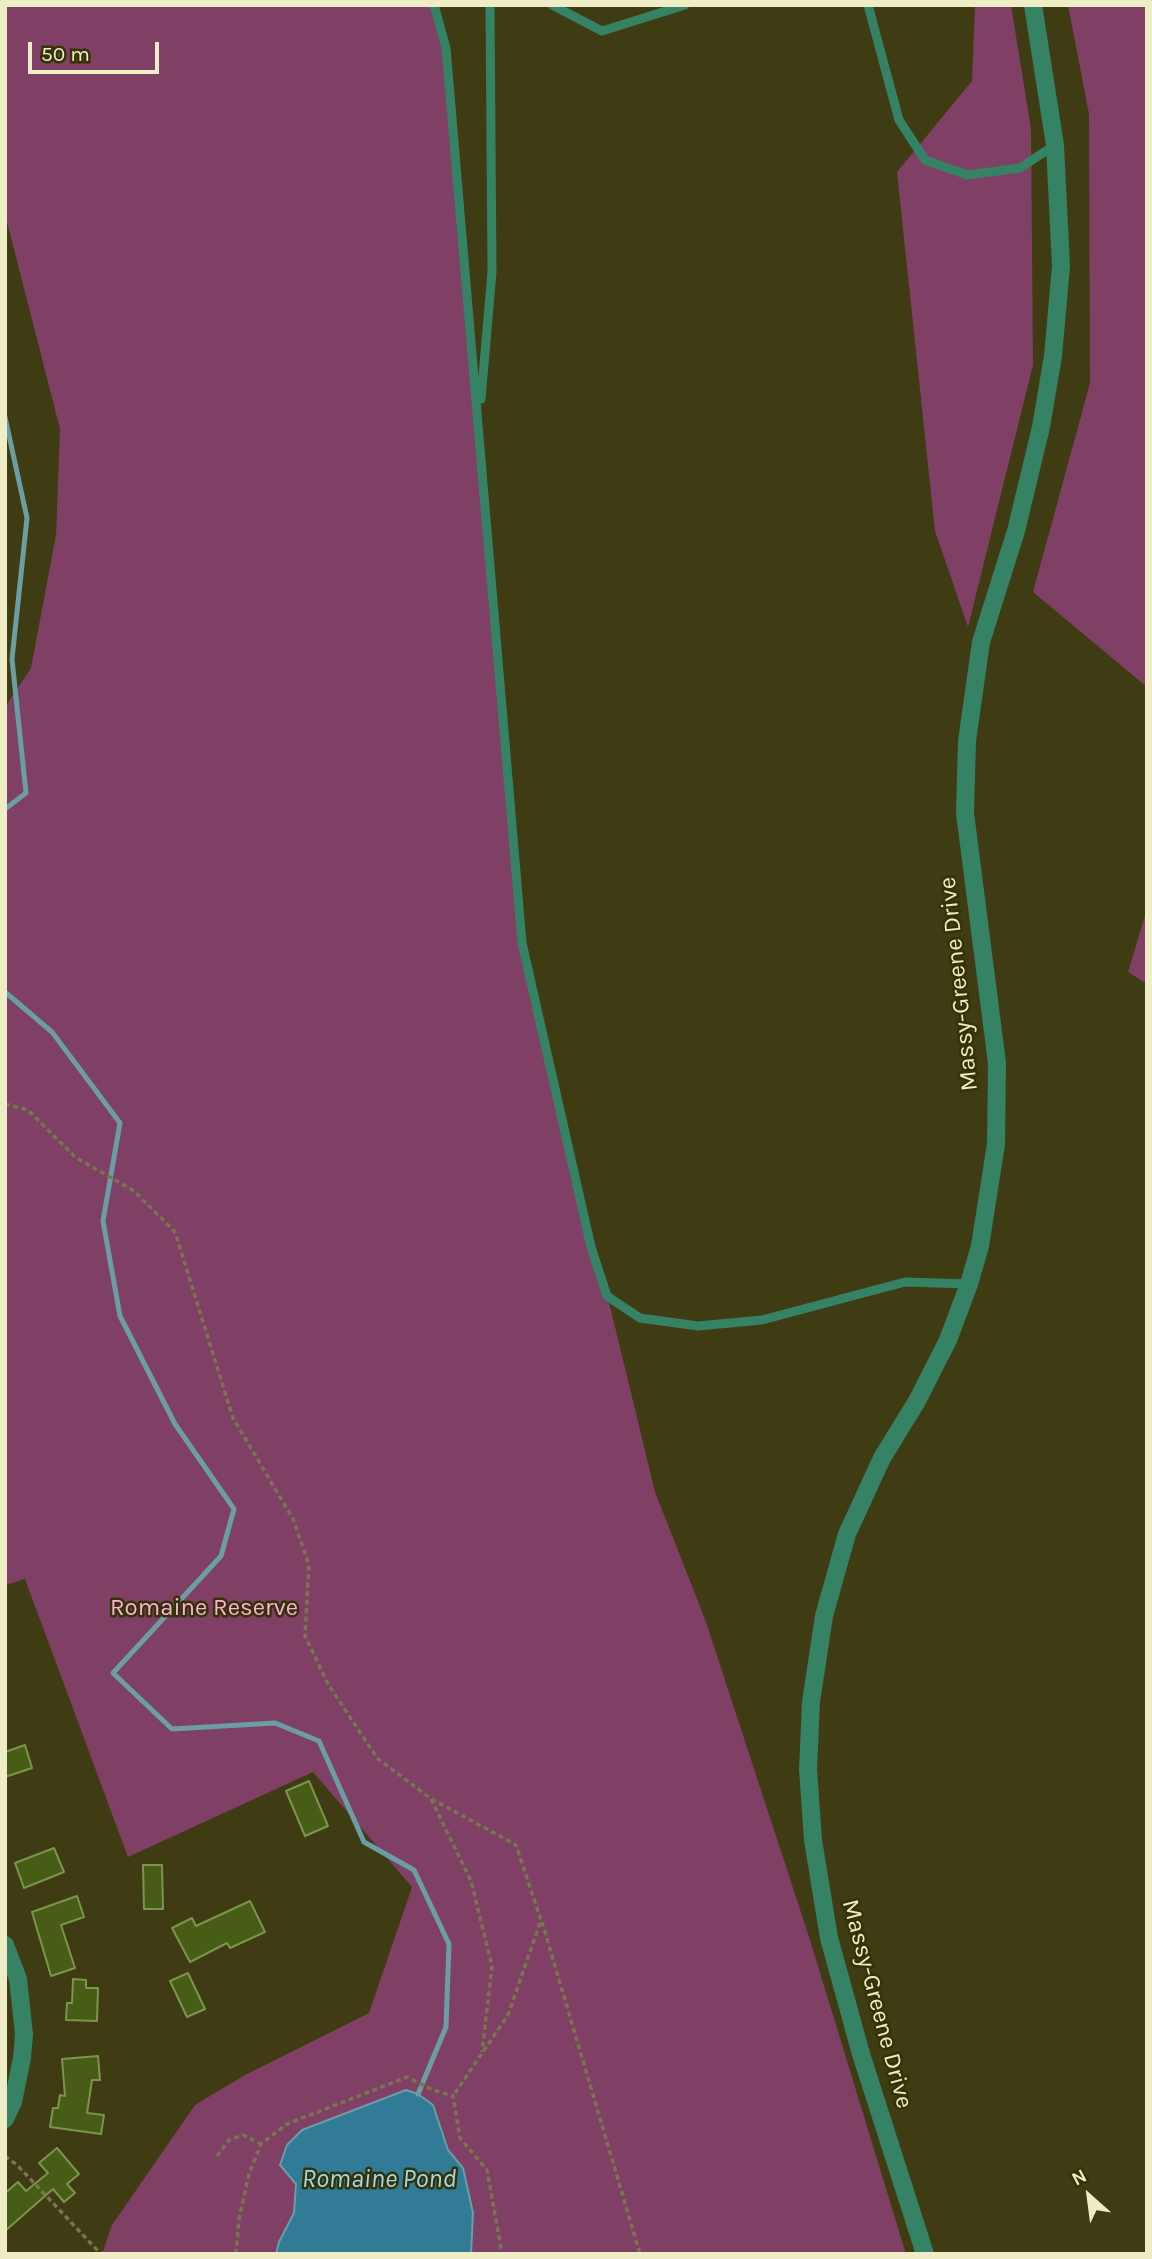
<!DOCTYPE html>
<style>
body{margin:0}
#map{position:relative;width:1152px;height:2259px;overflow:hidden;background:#3f3c13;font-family:Karla,sans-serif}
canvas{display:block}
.frame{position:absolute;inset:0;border:7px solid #eeedc6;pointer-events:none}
.north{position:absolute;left:1054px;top:2161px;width:70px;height:70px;-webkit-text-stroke:5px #353206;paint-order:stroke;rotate:332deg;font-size:19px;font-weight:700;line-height:28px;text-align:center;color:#eeedc6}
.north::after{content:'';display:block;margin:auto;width:24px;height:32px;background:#eeedc6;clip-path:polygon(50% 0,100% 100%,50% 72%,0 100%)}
.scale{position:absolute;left:28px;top:42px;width:131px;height:32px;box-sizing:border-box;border:4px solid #eeedc6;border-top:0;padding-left:9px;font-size:21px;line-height:24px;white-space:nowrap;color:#eeedc6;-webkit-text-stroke:5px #353206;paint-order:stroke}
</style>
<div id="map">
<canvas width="1152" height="2259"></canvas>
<div class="frame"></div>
<div class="north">N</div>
<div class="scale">50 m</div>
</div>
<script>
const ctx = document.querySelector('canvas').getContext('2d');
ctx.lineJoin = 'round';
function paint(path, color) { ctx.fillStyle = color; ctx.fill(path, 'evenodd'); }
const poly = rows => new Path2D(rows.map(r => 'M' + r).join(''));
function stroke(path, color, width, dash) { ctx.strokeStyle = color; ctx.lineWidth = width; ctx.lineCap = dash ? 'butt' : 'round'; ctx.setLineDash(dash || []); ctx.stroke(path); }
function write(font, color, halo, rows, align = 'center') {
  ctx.font = font + ' Karla,sans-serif'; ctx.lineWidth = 5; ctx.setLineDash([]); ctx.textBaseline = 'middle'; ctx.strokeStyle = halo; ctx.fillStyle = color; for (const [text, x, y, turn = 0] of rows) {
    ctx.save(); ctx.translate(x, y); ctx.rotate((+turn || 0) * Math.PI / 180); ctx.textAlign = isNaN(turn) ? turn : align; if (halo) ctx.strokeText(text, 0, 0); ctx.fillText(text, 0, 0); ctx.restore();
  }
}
paint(poly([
 [5,5,434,5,446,48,522,943,655,1492,705,1619,810,1940,906,2254,102,2254,112,2225,195,2105,245,2075,369,2013,412,1887,313,1772,128,1857,25,1579,5,1585,5,973,7,972,5,967,5,707,31,668,56,535,60,429,5,214],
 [975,5,1011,5,1031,129,1033,365,968,627,935,531,897,172,972,81],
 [1068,5,1147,5,1147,687,1033,592,1090,383,1089,114],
 [1147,909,1147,984,1128,972]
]), '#803f65');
const water = poly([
 [406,2090,418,2094,433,2105,448,2150,463,2168,473,2213,471,2254,276,2254,279,2242,294,2213,296,2184,280,2165,287,2145,302,2130,406,2090]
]);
paint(water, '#327b96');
stroke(water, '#6a9da4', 2);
stroke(poly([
 [5,417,27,518,12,659,26,793,5,809],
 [5,992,52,1032,120,1123,103,1221,120,1316,175,1424,234,1509,221,1556,113,1673,172,1729,275,1723,319,1741,364,1842,414,1870,449,1944,446,2027,418,2094]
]), '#6a9da4', 5);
const building = poly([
 [25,1745,32,1768,5,1777,5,1752,25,1745],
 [309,1781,328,1826,305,1836,286,1791,309,1781],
 [54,1848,64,1872,24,1888,15,1863,54,1848],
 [143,1865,162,1865,163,1909,144,1909,143,1865],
 [77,1896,84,1917,61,1925,75,1968,51,1976,32,1912,77,1896],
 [250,1901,265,1932,230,1948,227,1943,190,1962,172,1928,192,1918,196,1926,250,1901],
 [188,1973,205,2009,187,2017,170,1981,188,1973],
 [73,1979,86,1980,86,1988,98,1988,97,2021,66,2020,67,2003,72,2003,73,1979],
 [98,2056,100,2080,92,2080,87,2113,104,2115,101,2134,50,2127,53,2108,58,2108,60,2095,65,2096,62,2059,98,2056],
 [57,2148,79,2174,67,2184,75,2193,64,2202,53,2189,5,2231,5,2193,18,2182,26,2191,48,2173,39,2163,57,2148]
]);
paint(building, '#475d15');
stroke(building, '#7b954f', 2);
stroke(poly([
 [5,1104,28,1110,75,1157,134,1191,175,1232,233,1418,293,1519,309,1565,305,1636,328,1684,377,1758,430,1798,516,1845,541,1920,508,2015,453,2096],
 [431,1799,471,1881,492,1966,482,2052],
 [542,1922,640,2254],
 [5,2156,18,2166,99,2252,104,2254],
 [217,2156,229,2140,243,2135,261,2144],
 [236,2254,239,2219,249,2174,261,2144,287,2124,407,2077,433,2090,453,2096,460,2138,487,2170,502,2254]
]), '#78764e', 3.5, [5, 3.5]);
stroke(poly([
 [434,5,446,48,522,943,591,1247,607,1296,640,1318,698,1326,762,1320,905,1282,969,1284],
 [552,5,602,31,685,5],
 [868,5,899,120,925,160,967,175,1020,168,1055,145],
 [481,399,492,272,490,5]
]), '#358265', 9);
stroke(poly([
 [5,1945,18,1979,24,2034,22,2058,13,2102,5,2119],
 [925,2254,861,2054,829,1938,813,1840,808,1769,811,1702,824,1616,847,1534,882,1458,917,1401,948,1340,969,1284,980,1246,996,1144,997,1063,965,813,967,741,981,642,1016,531,1041,427,1053,356,1061,266,1055,145,1033,5]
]), '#358265', 18);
write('24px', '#eeedc6', '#353206', [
 ["Massy-Greene Drive",959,984,-96],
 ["Massy-Greene Drive",877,2004,75]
]);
write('24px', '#fab0d9', '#353206', [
 ["Romaine Reserve",204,1608]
]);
write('italic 26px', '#9fd8f0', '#353206', [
 ["Romaine Pond",379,2180]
]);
</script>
